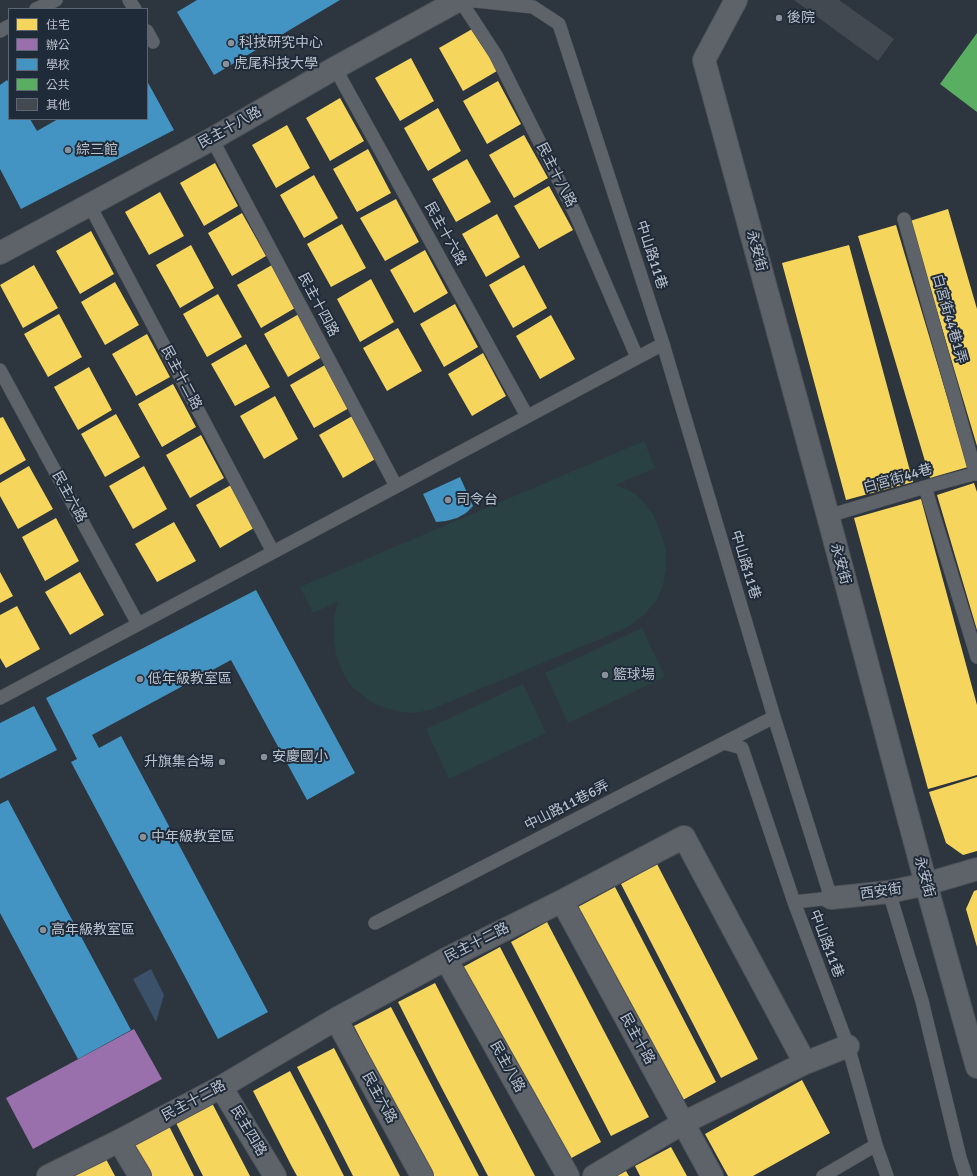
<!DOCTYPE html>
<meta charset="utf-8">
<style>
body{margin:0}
#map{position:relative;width:977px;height:1176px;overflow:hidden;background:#2d353e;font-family:Signika,"Noto Sans TC",sans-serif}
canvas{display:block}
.legend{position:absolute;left:8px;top:8px;width:140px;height:112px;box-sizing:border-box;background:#202b39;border:1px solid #5d6774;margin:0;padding:5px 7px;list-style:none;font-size:12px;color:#b9c1cd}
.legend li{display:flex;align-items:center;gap:8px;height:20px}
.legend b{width:20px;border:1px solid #5d6774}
</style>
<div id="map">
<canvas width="977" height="1176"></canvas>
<ul class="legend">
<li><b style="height:11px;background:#f6d55c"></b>住宅</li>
<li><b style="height:11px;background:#9970ab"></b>辦公</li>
<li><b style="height:11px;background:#4393c3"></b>學校</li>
<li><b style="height:11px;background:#5aae61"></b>公共</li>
<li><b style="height:11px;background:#424951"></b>其他</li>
</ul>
</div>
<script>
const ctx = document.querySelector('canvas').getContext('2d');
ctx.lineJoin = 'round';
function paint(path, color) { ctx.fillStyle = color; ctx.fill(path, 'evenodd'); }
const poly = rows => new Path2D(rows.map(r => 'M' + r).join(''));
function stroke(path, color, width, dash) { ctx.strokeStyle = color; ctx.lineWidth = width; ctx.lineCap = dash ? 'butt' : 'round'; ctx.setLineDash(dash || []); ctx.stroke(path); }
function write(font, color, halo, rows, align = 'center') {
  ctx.font = font + ' Signika,"Noto Sans TC",sans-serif'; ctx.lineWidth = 4; ctx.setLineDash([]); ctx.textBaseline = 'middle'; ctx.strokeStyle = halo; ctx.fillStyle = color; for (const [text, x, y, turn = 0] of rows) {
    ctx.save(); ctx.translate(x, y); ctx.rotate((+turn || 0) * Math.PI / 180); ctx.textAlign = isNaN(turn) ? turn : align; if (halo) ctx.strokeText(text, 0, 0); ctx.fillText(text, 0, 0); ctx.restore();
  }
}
paint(poly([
 [644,441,655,468,616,485,631,491,642,500,653,514,661,533,666,550,666,568,663,585,657,600,644,615,626,628,430,710,414,713,401,712,385,708,371,702,351,686,342,671,336,654,334,643,334,617,338,602,313,613,300,587],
 [642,628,665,677,568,723,545,673],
 [523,684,546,733,449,779,426,729]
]), '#2a4144');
paint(poly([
 [151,969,164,995,156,1022,133,979]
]), '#3b5069');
paint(poly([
 [474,28,497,71,463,91,439,48],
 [411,58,434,101,400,121,375,78],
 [498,81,521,124,487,144,463,101],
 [340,98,364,141,330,161,306,118],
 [438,108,461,151,428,171,404,128],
 [287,125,310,168,276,188,252,145],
 [524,135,548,178,514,198,489,155],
 [368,149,391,193,357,212,333,169],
 [467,159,491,202,456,222,432,179],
 [215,163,238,206,204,226,180,183],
 [314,175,338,218,304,238,280,195],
 [549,186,573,230,539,249,514,206],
 [160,192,184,236,149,255,125,212],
 [396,199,419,242,385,261,360,218],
 [948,209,977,309,977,446,910,221],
 [242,213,266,256,232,276,208,233],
 [497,214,520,257,486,277,462,234],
 [342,224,366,268,331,287,307,244],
 [896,225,968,467,930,478,858,236],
 [91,231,114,274,80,294,56,251],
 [191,245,214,288,180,308,156,265],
 [849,245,913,482,846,500,782,263],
 [425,250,448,293,414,313,390,270],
 [34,265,58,308,23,328,0,285],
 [272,265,295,308,261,328,237,285],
 [524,265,547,308,513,328,489,285],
 [371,279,394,322,360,342,337,299],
 [115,282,139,325,105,345,81,302],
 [218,294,242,337,207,357,183,314],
 [455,304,478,347,444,367,420,324],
 [59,314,82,357,48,377,24,334],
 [299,314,322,357,288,377,264,334],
 [551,315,575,359,540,379,516,336],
 [398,328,422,371,387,391,363,348],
 [147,334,170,377,136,396,112,354],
 [246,344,270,387,235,406,211,364],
 [483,353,506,396,472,416,448,374],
 [325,365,349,408,314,428,290,385],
 [89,367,112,410,78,430,54,387],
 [173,384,196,427,162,447,138,404],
 [275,396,298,439,264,459,240,416],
 [116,414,140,457,105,477,81,434],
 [354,415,377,458,343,478,319,435],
 [3,417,26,460,0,475,0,418],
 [201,435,224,478,190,498,166,455],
 [29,466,53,509,18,529,0,496,0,483],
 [144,466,167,509,133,529,109,486],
 [974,483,977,492,977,630,937,495],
 [231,485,254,528,220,548,196,505],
 [921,499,977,705,977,775,928,789,854,518],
 [56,518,79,561,45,581,22,537],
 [174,522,196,561,157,582,135,544],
 [0,572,13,596,0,603],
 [80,572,104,615,70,635,45,592],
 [17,606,40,649,6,668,0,658,0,615],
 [977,777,977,851,963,855,946,843,929,792],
 [657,864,758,1059,721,1078,621,884],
 [615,887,716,1082,679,1102,578,907],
 [977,890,977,947,966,909,974,891],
 [547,922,649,1117,611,1136,511,942],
 [500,947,601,1142,564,1162,463,967],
 [435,983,474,1059,535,1176,488,1176,437,1079,398,1002],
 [391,1007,455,1130,479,1176,431,1176,354,1026],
 [334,1048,373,1124,400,1176,353,1176,324,1119,297,1067],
 [290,1071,317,1123,344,1176,297,1176,292,1167,253,1091],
 [802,1080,830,1133,753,1176,728,1176,705,1134],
 [212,1103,250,1176,203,1176,176,1123],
 [169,1126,194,1176,147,1176,132,1146],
 [671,1147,687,1176,640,1176,635,1166],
 [106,1159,115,1176,74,1176],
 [626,1171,629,1176,616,1176]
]), '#f6d55c');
paint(poly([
 [134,1029,162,1079,33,1149,6,1098]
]), '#9970ab');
paint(poly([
 [197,0,340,0,214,75,177,12],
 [7,80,9,83,9,119,30,119,37,131,58,119,147,119,147,81,174,130,21,209,0,169,0,85],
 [460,477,473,506,466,513,457,518,446,521,436,522,423,494],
 [256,590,355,773,307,800,231,660,92,735,99,748,121,736,268,1012,218,1039,71,762,77,759,46,698],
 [34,706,57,750,0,779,0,723],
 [8,800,131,1030,78,1059,0,913,0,804]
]), '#4393c3');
paint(poly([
 [977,33,977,112,940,84]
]), '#5aae61');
paint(poly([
 [794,0,839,0,894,39,878,61]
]), '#424951');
const service = poly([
 [129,0,135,9],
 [460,0,496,55,575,213,637,357],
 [466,0,533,7,559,24,663,344,774,717,831,898,794,902,848,1046,876,1145,887,1176],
 [36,9,56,0],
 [0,31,9,26],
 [147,31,153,42],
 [335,68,527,416],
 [212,139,396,486],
 [89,204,273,552],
 [904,219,976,474],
 [0,370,138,624],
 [925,487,977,657],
 [828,516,925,487,977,473],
 [0,698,663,344],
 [724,743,742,748,794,902],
 [889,892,922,1001,960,1158,966,1176],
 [375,923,774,717],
 [823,1176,876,1145]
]);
const minor = poly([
 [736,0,704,60,828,516,926,884,977,1067],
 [0,253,212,139,335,68,459,0],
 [831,898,889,892,926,884,977,869],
 [562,901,712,1176],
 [446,959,568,1176],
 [336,1019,422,1176],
 [221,1087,275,1176],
 [119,1141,140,1176],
 [48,1176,119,1141,221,1087,336,1019,446,959,562,901,684,837,805,1063],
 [594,1176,683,1123,805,1063,848,1046]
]);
stroke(service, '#4c5158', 14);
stroke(minor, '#4c5158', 24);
stroke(service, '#5e636a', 13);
stroke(minor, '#5e636a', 22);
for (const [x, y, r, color] of [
 [779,18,4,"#88909b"],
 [231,43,4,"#88909b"],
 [226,64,4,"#88909b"],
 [68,150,4,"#88909b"],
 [448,500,4,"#88909b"],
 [605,675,4,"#88909b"],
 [140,679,4,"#88909b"],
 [264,757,4,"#88909b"],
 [222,762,4,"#88909b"],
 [143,837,4,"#88909b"],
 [43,930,4,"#88909b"]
]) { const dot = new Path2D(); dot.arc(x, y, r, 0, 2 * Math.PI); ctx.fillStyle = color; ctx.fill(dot); stroke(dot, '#202b39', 1.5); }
write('14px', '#b9c1cd', '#202b39', [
 ["後院",787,18],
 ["科技研究中心",239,43],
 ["虎尾科技大學",234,64],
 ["綜三館",76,150],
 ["司令台",456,500],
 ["籃球場",613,675],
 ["低年級教室區",148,679],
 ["安慶國小",272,757],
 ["升旗集合場",214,762,"right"],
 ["中年級教室區",151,837],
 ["高年級教室區",51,930]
], 'left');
write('14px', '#b9c1cd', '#202b39', [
 ["民主十八路",230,128,-29],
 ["民主十八路",556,175,63],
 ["民主十六路",445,234,61],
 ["永安街",756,251,75],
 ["中山路11巷",651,255,72],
 ["民主十四路",318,305,62],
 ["白宮街44巷1弄",949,319,74],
 ["民主十二路",181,378,62],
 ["白宮街44巷",898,479,-16],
 ["民主六路",69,497,61],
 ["永安街",840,564,75],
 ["中山路11巷",745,565,73],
 ["中山路11巷6弄",567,806,-27],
 ["永安街",924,877,75],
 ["西安街",881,892,-8],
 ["民主十二路",477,943,-27],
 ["中山路11巷",826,944,69],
 ["民主十路",637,1039,61],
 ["民主八路",507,1067,61],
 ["民主六路",379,1098,61],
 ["民主十二路",194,1101,-28],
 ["民主四路",248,1131,59]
]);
</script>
